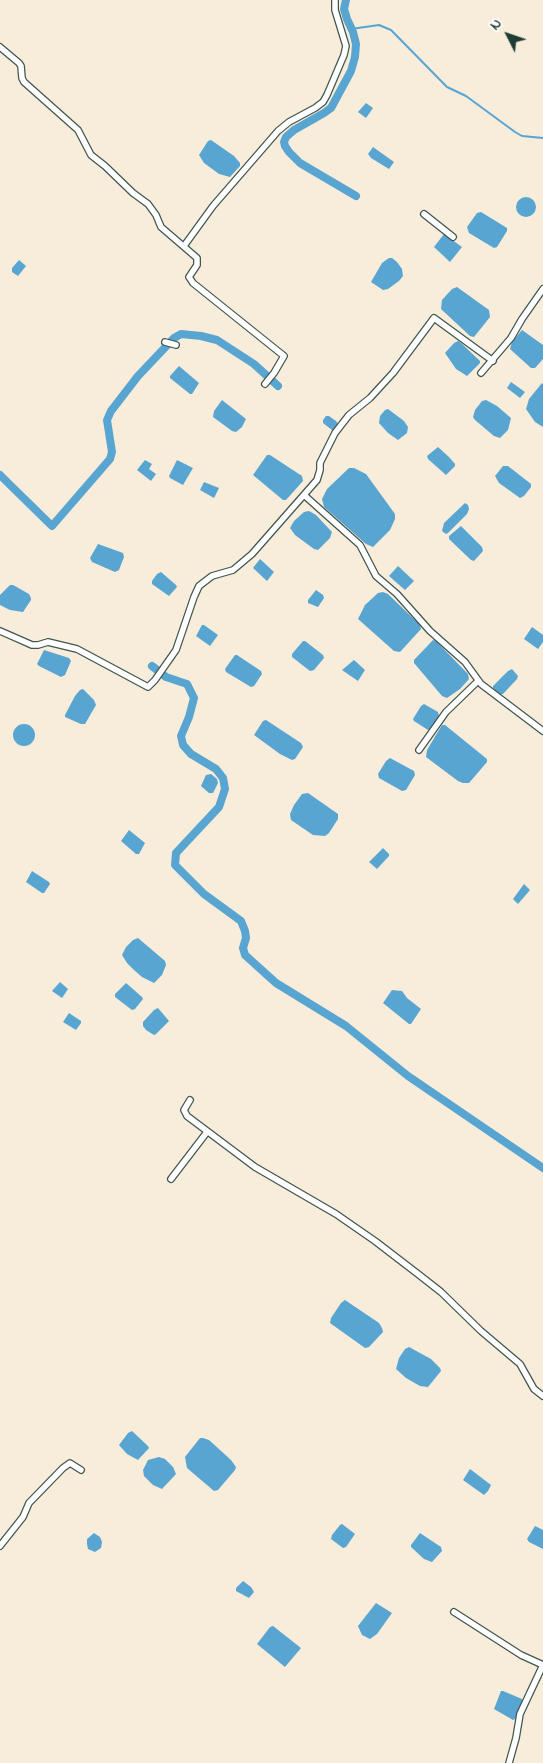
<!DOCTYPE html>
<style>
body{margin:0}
#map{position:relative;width:543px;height:1763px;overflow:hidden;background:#f8ecdb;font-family:"Indie Flower",sans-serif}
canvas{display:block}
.north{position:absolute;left:483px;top:10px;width:50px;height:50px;-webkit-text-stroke:4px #fdfcf7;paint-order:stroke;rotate:311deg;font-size:14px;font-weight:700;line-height:20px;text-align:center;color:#1f3d34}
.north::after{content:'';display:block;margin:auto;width:18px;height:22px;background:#1f3d34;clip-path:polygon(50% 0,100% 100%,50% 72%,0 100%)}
</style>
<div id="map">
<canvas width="543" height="1763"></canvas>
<div class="north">N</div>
</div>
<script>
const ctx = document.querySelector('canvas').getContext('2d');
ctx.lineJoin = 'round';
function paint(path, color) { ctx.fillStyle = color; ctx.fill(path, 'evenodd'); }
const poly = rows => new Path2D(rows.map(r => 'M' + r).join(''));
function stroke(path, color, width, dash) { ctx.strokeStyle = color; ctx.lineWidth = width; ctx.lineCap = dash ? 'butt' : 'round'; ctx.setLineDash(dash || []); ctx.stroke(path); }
paint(poly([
 [366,103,373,108,366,118,358,112],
 [211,140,234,156,240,163,240,166,230,177,219,174,204,163,199,155,208,141],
 [373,147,394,162,389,169,371,158,368,154],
 '516 207a10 10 0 1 1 20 0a10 10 0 1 1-20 0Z',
 [481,212,507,228,507,231,497,247,494,248,469,233,467,227,477,213],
 [444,234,462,247,450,262,434,247],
 [389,258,392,258,397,262,402,269,403,276,399,281,388,289,383,290,371,282,382,263],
 [19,260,26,266,18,276,12,272,12,268],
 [457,287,489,310,490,317,474,337,470,336,441,309,442,300,452,289],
 [522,330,543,345,543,359,535,368,531,368,510,349,512,342],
 [458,341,461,343,480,361,480,363,467,376,456,369,445,353,454,343],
 [179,366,199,383,192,394,190,394,170,378,170,376],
 [511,382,525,392,520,398,507,388],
 [542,383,543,384,543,427,535,422,526,409,529,399],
 [222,400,246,419,242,427,236,432,232,431,213,417,214,411],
 [486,400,497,406,511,418,508,430,500,438,494,436,475,420,473,417,475,410,482,401],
 [388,409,404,421,408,427,407,433,398,440,388,433,379,423,380,416,385,410],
 [326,416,329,416,336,421,338,424,335,429,332,430,323,423,323,420],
 [438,447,449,457,455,464,455,466,446,475,428,459,427,456],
 [267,455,270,455,302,476,303,481,286,500,283,500,253,475],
 [145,460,152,464,149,469,156,474,151,481,137,470],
 [177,460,193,468,183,485,170,478,169,476],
 [503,466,508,466,531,484,531,487,524,496,520,498,499,483,495,476],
 [349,468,354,468,366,474,395,514,395,519,390,530,373,547,366,544,324,507,322,499,327,489],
 [204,482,219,488,214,498,200,490],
 [465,503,468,505,469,509,467,514,448,533,446,534,442,531,444,523],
 [309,511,316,515,332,532,330,538,318,550,314,549,295,535,290,528,294,521,304,512],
 [461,526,482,547,483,551,474,561,471,560,449,539,449,536],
 [98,544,123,553,124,557,119,570,115,572,92,562,90,558],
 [260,559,274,572,267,581,253,568],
 [398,566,414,581,405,590,389,576],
 [161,572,176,585,177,587,169,596,152,584,152,581,157,574],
 [10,585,13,585,29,594,31,598,31,600,23,612,10,610,0,605,0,595],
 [316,590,323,595,324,598,318,607,308,603,308,600],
 [383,592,388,594,420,625,421,629,400,652,394,651,358,619,365,605,378,593],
 [202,625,204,625,218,635,210,646,196,636],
 [532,627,543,635,543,642,538,649,524,639],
 [433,640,436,641,468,674,469,679,460,689,447,698,442,696,414,663,414,660],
 [303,641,305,641,323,655,324,658,314,670,310,671,292,657,292,654],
 [44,650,69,658,71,661,65,675,61,677,39,666,37,664],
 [235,655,237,655,261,671,262,674,254,686,251,687,226,672,225,669],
 [354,660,365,670,358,681,342,670],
 [512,669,518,676,517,679,503,694,499,694,493,688,493,686,508,671],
 [83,689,94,700,96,705,85,724,81,724,65,717,65,715,75,696,80,690],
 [424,704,438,712,439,716,431,729,428,730,414,721,413,719,421,706],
 [266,720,301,743,303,747,295,759,292,760,280,754,254,735,263,721],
 '13 735a11 11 0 1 1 22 0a11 11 0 1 1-22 0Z',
 [442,725,445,725,487,759,487,762,469,783,463,783,458,781,426,757,427,750],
 [390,758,414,771,415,775,406,790,402,791,379,778,378,774,386,761],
 [211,774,217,779,218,783,213,793,209,793,201,786,206,775],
 [308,793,338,814,338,819,329,833,325,836,313,835,291,820,290,814,294,805,302,794],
 [129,830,145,843,139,854,136,854,121,841],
 [383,848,389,854,389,856,377,869,369,862],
 [32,871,49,882,50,884,44,893,42,893,26,882],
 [524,884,530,890,518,904,513,899],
 [138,938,165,961,166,965,162,975,154,983,142,977,134,970,127,963,122,955,126,947,133,940],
 [60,982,68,989,62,998,52,991],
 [126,983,142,997,143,999,135,1009,132,1010,115,997,115,994],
 [392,990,402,991,407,998,421,1009,411,1024,409,1024,383,1003],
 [158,1008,169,1021,156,1034,154,1035,146,1030,143,1026,143,1022,154,1010],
 [69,1013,81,1021,81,1023,76,1030,63,1022],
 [345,1300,379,1323,382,1328,383,1332,369,1347,365,1348,330,1323,331,1318,341,1303],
 [409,1347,431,1359,440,1368,441,1371,428,1387,420,1386,406,1378,396,1369,399,1358,405,1349],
 [132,1431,148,1446,149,1448,138,1460,127,1454,119,1445,128,1433],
 [200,1438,203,1438,209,1440,231,1460,236,1467,235,1470,218,1490,214,1491,187,1468,185,1457],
 [159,1457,165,1459,173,1467,176,1474,162,1489,153,1485,144,1476,143,1470,148,1460],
 [470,1469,491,1485,488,1491,484,1495,463,1480],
 [342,1524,355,1534,346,1547,343,1548,331,1539,332,1535,340,1525],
 [535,1526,543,1530,543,1549,529,1542,527,1539],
 [94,1533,100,1537,102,1542,101,1548,95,1552,88,1549,87,1544,87,1539],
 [420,1533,441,1547,442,1551,432,1562,424,1559,411,1547,411,1545],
 [243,1581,251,1587,254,1592,249,1598,236,1591,236,1588],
 [376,1603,392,1613,377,1634,370,1639,362,1635,358,1626],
 [273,1626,301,1648,285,1667,257,1644,270,1627],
 [501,1691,503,1691,522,1699,523,1702,515,1719,513,1720,494,1709]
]), '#58a5d1');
stroke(poly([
 [351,29,379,25,391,30,447,87,466,96,515,132,522,136,543,138]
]), '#58a5d1', 2);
stroke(poly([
 [346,0,344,9,347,19,353,32,356,44,355,57,351,71,331,108,324,113,294,130,286,137,284,142,285,146,289,152,300,163,356,196],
 [0,475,52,526,110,459,112,452,107,420,111,411,138,376,174,338,181,334,201,336,217,340,254,364,278,386],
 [152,666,166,677,187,684,194,698,189,717,181,736,183,745,191,754,216,769,223,778,225,789,219,807,176,853,175,865,204,894,241,921,245,931,246,938,243,948,245,955,276,983,346,1026,408,1076,543,1168]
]), '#58a5d1', 8);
const minor = poly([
 [0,47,19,63,21,66,22,78,24,82,78,130,91,155,105,166,133,193,148,204,156,215,161,227,197,258,197,265,189,277,193,283,284,356,274,373,265,384],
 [424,214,453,237],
 [184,246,213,206,278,131,289,122,315,108,323,102,327,95,344,55,346,46,335,10,335,0],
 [165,342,176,345],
 [481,373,511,338,522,319,543,289],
 [304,495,360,545,376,576,397,594,430,631,465,662,481,684,543,731],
 [0,631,32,645,38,645,48,642,77,649,148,687,155,680,176,650,194,597,199,586,212,576,233,570,252,554,317,480,320,470,320,463,335,433,349,415,370,398,393,373,434,318,493,361],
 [419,750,446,712,478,681],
 [190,1100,184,1110,187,1116,255,1167,336,1214,375,1241,418,1274,441,1292,481,1331,520,1364,534,1389,543,1396],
 [171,1179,207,1132],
 [0,1546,23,1517,29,1503,63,1468,70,1463,81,1470],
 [454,1612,521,1655,543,1665,520,1714,516,1738,509,1763]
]);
stroke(minor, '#40574d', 8);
stroke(minor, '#fff', 5.5);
</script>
